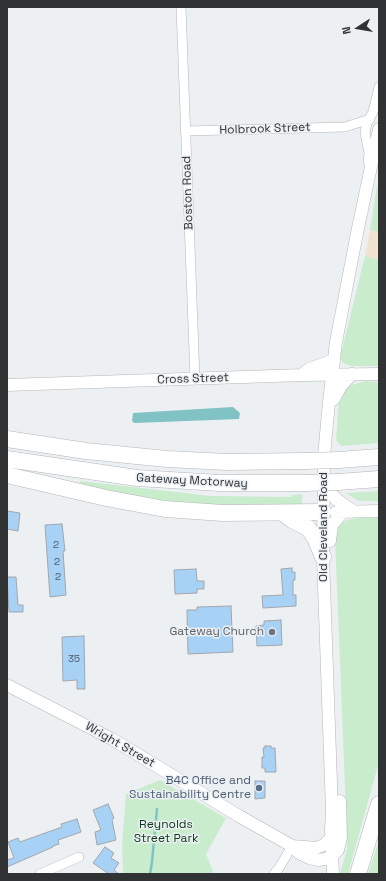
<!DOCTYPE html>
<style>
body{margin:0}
#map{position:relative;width:386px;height:881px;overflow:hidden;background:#ecf0f3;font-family:"Space Grotesk",sans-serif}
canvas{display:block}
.frame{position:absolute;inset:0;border:8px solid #303233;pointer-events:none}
.north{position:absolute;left:338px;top:8px;width:40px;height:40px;-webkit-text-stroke:3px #ecf0f3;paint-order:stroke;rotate:258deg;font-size:11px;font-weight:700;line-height:16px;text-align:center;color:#303233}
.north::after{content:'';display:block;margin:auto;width:14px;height:18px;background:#303233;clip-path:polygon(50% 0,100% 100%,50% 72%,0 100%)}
</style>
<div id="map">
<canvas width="386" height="881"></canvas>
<div class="frame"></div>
<div class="north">N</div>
</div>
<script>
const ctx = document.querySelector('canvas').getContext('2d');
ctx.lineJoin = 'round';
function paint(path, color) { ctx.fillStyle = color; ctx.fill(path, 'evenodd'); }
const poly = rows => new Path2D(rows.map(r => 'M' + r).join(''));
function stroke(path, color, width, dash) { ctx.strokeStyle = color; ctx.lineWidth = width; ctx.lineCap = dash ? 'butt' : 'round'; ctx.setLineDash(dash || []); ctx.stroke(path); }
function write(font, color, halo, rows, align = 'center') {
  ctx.font = font + ' "Space Grotesk",sans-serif'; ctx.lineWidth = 3; ctx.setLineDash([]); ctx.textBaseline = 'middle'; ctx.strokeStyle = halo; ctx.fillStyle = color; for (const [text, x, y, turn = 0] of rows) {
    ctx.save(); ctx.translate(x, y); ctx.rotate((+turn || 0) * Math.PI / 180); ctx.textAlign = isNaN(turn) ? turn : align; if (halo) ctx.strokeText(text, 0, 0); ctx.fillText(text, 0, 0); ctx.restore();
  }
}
paint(poly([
 [370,230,379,232,379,260,365,256]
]), '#f0e4d0');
paint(poly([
 [377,186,379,186,379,232,370,230],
 [365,256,379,260,379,366,351,366,343,363,340,358],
 [366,381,379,382,379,443,341,446,336,440,339,399,347,388,351,385],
 [80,481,211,496,291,497,293,495,302,494,302,505,224,505,183,503,138,497,103,489,79,483],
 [379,491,379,501,359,501,346,493],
 [357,518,379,518,379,762,348,874,340,874,347,849,347,837,335,539,338,527,340,523,351,519],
 [160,780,226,818,206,854,214,874,123,874,122,845,126,794],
 [379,840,379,869,378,874,368,874]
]), '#c9eccd');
paint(poly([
 [233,407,240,413,239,419,134,423,132,421,133,413]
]), '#81c2c4');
stroke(poly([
 [150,874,152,862,157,809]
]), '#81c2c4', 2.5);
const building = poly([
 [7,511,20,513,18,531,7,529,7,511],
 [62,524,65,551,63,551,66,595,50,597,45,525,62,524],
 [292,568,292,572,295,572,295,580,293,580,293,595,296,595,296,606,263,608,262,596,283,595,281,569,292,568],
 [196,569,197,581,204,581,204,589,197,589,197,593,175,594,174,570,196,569],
 [7,577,16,577,18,605,23,605,23,612,9,612,7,577],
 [231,606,233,652,188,654,187,610,197,610,197,607,231,606],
 [281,620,282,645,257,646,256,626,264,625,264,621,281,620],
 [84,636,85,689,77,689,77,680,63,681,62,637,84,636],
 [265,746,271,746,271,748,275,748,276,772,265,772,265,768,262,768,262,757,264,757,263,748,265,748,265,746],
 [255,781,265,781,265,798,255,799,255,781],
 [108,804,114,818,112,820,116,840,97,845,95,832,101,830,93,810,108,804],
 [77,819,81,832,58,840,59,844,53,846,53,847,7,867,7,860,14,858,8,842,18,838,20,842,62,827,61,824,77,819],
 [105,847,114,853,111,858,119,863,114,870,119,874,109,874,93,863,105,847]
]);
paint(building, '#a7d1f5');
stroke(building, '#a3a6aa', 1);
const street = poly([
 [181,7,195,379],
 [185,131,345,127,370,119],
 [368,162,369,153,365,133,367,123,373,112,379,87],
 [40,874,79,857],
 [274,874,279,868,292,846]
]);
const secondary = poly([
 [304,373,309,369,334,360],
 [7,385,302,375,379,374],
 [330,402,334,399,341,386,352,374],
 [324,485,336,499,353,511],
 [336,512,379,511],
 [330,541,332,525,343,512],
 [7,685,112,739,239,816,292,846,299,853,309,858,319,860,325,859,332,856,338,850,341,837,340,801],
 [292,846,316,848,324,845,331,838],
 [333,874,331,830,332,811,323,557,324,456,329,402,336,342,357,233,379,129]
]);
const highway = poly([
 [7,439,86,451,167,459,228,462,305,461],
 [7,459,137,478,220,483,306,483],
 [339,460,379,457],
 [7,475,106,498,165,509,223,513,323,512],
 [338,482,379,479],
 [283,513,292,520,308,528,315,538,323,557],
 [358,874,379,804]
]);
stroke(street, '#b2b6b9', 10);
stroke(secondary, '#b2b6b9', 13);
stroke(highway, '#b2b6b9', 17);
stroke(street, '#fff', 9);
stroke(secondary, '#fff', 12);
stroke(highway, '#fff', 16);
const highwayBridge = poly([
 [305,461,339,460],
 [306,483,338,482]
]);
stroke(highwayBridge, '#b2b6b9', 17, []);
stroke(highwayBridge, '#fff', 16);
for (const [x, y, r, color] of [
 [272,632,4,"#6b7280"],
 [259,788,4,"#5c6f8a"]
]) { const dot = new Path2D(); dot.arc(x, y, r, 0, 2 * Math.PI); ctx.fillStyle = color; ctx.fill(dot); stroke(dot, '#ecf0f3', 1.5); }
write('10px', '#4e5a64', null, [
 ["2",56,545],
 ["2",57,562],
 ["2",58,577],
 ["35",74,659]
]);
write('12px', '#303233', '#ecf0f3', [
 ["Holbrook Street",265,129,-2],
 ["Boston Road",188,193,-92],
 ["Cross Street",193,379,-2],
 ["Gateway Motorway",192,481,3],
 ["Old Cleveland Road",324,527,-90],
 ["Wright Street",120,745,30]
]);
write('12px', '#5b616d', '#ecf0f3', [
 ["Gateway Church",264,632]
], 'right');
write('12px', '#4e5e75', '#ecf0f3', [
 ["B4C Office and",251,781],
 ["Sustainability Centre",251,795]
], 'right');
write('12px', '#093816', '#ecf0f3', [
 ["Reynolds",166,825],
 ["Street Park",166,839]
]);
</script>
